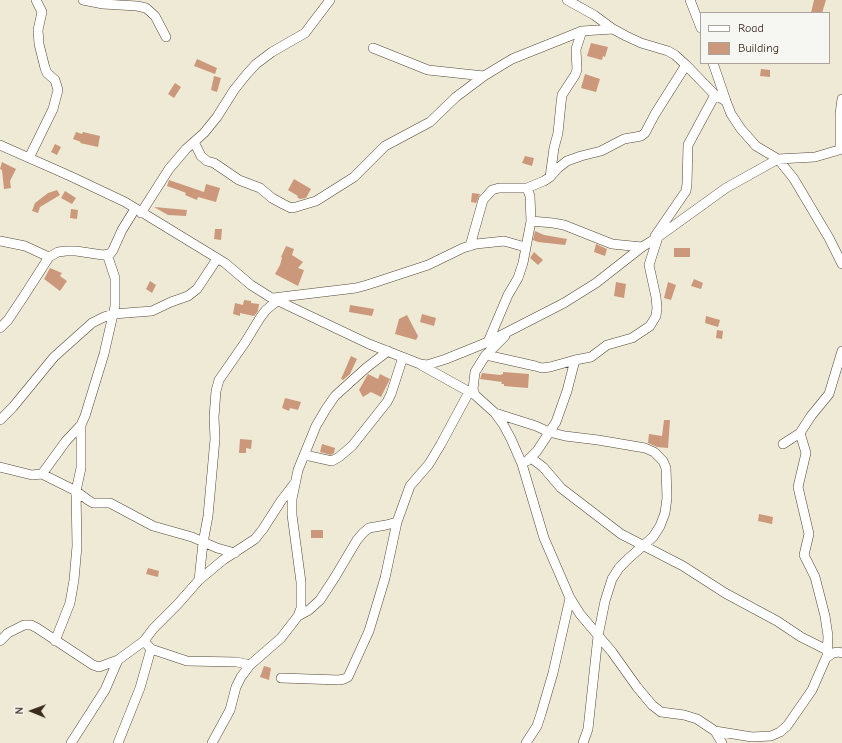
<!DOCTYPE html>
<style>
body{margin:0}
#map{position:relative;width:842px;height:743px;overflow:hidden;background:#eeead5;font-family:"Comic Neue",sans-serif}
canvas{display:block}
.legend{position:absolute;left:700px;top:12px;width:130px;height:52px;box-sizing:border-box;background:#f6f6f2;border:1px solid #aba49d;margin:0;padding:5px 7px;list-style:none;font-size:12px;color:#3b2a1e}
.legend li{display:flex;align-items:center;gap:8px;height:20px}
.legend b{width:20px;border:1px solid #aba49d}
.north{position:absolute;left:12px;top:691px;width:40px;height:40px;-webkit-text-stroke:3px #f6f6f2;paint-order:stroke;rotate:271deg;font-size:11px;font-weight:700;line-height:16px;text-align:center;color:#3b2a1e}
.north::after{content:'';display:block;margin:auto;width:14px;height:18px;background:#3b2a1e;clip-path:polygon(50% 0,100% 100%,50% 72%,0 100%)}
</style>
<div id="map">
<canvas width="842" height="743"></canvas>
<ul class="legend">
<li><b style="height:5px;background:#fff"></b>Road</li>
<li><b style="height:11px;background:#cc987b"></b>Building</li>
</ul>
<div class="north">N</div>
</div>
<script>
const ctx = document.querySelector('canvas').getContext('2d');
ctx.lineJoin = 'round';
function paint(path, color) { ctx.fillStyle = color; ctx.fill(path, 'evenodd'); }
const poly = rows => new Path2D(rows.map(r => 'M' + r).join(''));
function stroke(path, color, width, dash) { ctx.strokeStyle = color; ctx.lineWidth = width; ctx.lineCap = dash ? 'butt' : 'round'; ctx.setLineDash(dash || []); ctx.stroke(path); }
paint(poly([
 [814,0,826,0,822,13,811,13],
 [591,43,608,47,605,57,603,56,602,60,587,56],
 [197,59,217,68,215,74,194,66],
 [761,69,770,70,770,77,760,76],
 [585,74,600,79,596,92,581,88],
 [214,76,221,78,217,92,211,90],
 [175,83,181,87,174,98,168,94],
 [76,132,82,134,83,132,100,136,98,147,80,143,81,142,73,139],
 [55,144,61,147,57,155,51,152],
 [525,156,534,158,532,166,522,163],
 [2,162,16,169,10,181,11,188,4,189,2,170,0,169],
 [294,179,311,189,306,198,300,199,297,197,298,196,288,190],
 [169,180,204,192,206,184,220,188,216,202,198,197,197,200,185,195,186,193,181,191,167,186],
 [57,190,60,195,40,207,38,213,32,211,35,203,48,193],
 [65,191,76,198,72,204,61,198],
 [472,193,480,194,476,203,471,202],
 [154,207,187,210,186,216,168,215],
 [71,209,78,210,77,219,70,218],
 [215,229,222,229,221,240,214,239],
 [535,231,544,235,567,239,565,245,538,242,533,240],
 [596,244,607,249,605,256,594,252],
 [286,246,294,249,292,255,303,262,298,268,304,270,298,286,275,274,280,265,282,258,281,257],
 [674,248,690,248,690,257,674,257],
 [534,252,543,260,538,265,530,258],
 [50,268,62,273,60,276,67,281,60,291,44,279],
 [694,279,703,283,701,289,691,286],
 [150,281,156,285,152,293,146,289],
 [616,282,626,284,624,298,614,296],
 [668,282,676,285,671,300,664,298],
 [244,300,251,301,251,303,259,304,258,311,254,316,240,313,240,316,233,314,235,303,243,305],
 [350,305,374,309,372,316,349,312],
 [422,314,436,318,434,326,420,322],
 [407,315,418,336,416,340,395,334,399,319],
 [706,316,720,320,718,327,705,323],
 [717,330,723,331,722,339,716,338],
 [351,356,357,359,350,374,343,380,341,379],
 [503,372,529,374,528,388,504,386,504,384,501,384,502,382,480,379,482,373,500,375,503,374],
 [368,374,378,379,380,374,390,379,381,397,371,392,363,397,359,390],
 [285,398,301,402,298,410,290,408,289,411,282,408],
 [664,420,670,420,668,448,657,447,648,443,649,434,662,436],
 [240,439,252,440,251,449,246,448,246,453,239,453],
 [322,444,335,448,334,453,331,455,320,452],
 [759,514,773,517,772,524,758,521],
 [311,530,323,530,323,538,311,538],
 [148,568,159,571,158,577,146,574],
 [264,666,271,668,269,680,260,677]
]), '#cc987b');
const minor = poly([
 [83,0,103,4,137,6,146,8,155,16,166,37],
 [567,0,594,15,613,29,626,36,641,43,668,51,675,55,686,65,715,95,726,101],
 [690,0,701,28],
 [373,48,428,70,484,76],
 [713,63,726,101,731,114,741,129,756,146,778,159,794,179,829,238,842,264],
 [194,142,201,156,207,161,214,163,239,180,260,188,272,198,283,204,291,208,296,207,316,201,324,196,354,177,385,146,430,122,456,97,484,76,512,59,582,31,613,29],
 [0,145,70,176,125,202,225,263,251,285,270,297,369,344,420,364,427,365,446,359,488,342,564,303,596,283,642,247,658,237,726,188,778,159,815,157,842,149],
 [840,150,840,114,842,99],
 [29,158,53,109,58,90,55,80,47,73,45,68,39,44,38,30,42,12,36,0],
 [550,177,554,148,558,133,561,103,562,95,575,75,577,70,576,49,582,31],
 [141,213,169,169,186,149,204,133,217,117,234,90,246,75,256,64,272,52,305,33,330,0],
 [531,221,553,223,564,225,612,244,642,247],
 [655,236,686,191,687,184,688,145,715,95],
 [0,241,25,246,49,257],
 [470,246,483,200,492,190,499,188,527,188,544,181,550,177,558,168,567,161,581,156,601,151,624,139,641,136,645,133,655,114,686,65],
 [273,298,356,288,367,285,428,265,463,248,476,244,504,241,525,247],
 [0,328,8,320,24,296,49,257,58,252,66,251,76,251,103,255,110,254,113,250,122,230,135,209],
 [488,342,508,295,518,278,523,263,531,221,530,196,527,188],
 [486,355,535,366,542,368,550,367,575,360,591,357,607,345,632,338,650,326,656,316,657,308,656,297,649,265,658,237],
 [421,365,475,395,495,413,503,424,511,439,522,464,544,538,570,598,580,614,612,652,637,687,652,705,661,712,684,715,697,719,715,731,722,743],
 [475,395,473,389,475,372,485,356,505,336],
 [495,413,536,426,549,432,565,436,598,440,645,448,654,452,663,461,666,468,667,498,665,513,660,526,653,537,629,558,619,568,612,579,605,601,598,636,588,729,583,743],
 [0,420,13,407,54,357,92,323,104,317,113,314,152,311,171,302,188,296,197,289,217,259],
 [800,433,806,453,798,487,809,534,804,555,815,577,825,616,828,636,827,657],
 [783,444,800,433,811,416,829,394,842,351],
 [305,455,332,461,339,457,352,446,387,402,391,394,403,357],
 [531,458,543,467,561,488,621,534,683,566,725,593,777,621,801,637,827,650],
 [527,461,537,451,556,422,567,391,575,360],
 [0,467,32,475,42,474,66,441,81,425,85,416,104,354,115,306,115,278,107,254],
 [42,474,76,491,88,500,93,503,110,503,153,526,192,537,217,548,235,553],
 [199,580,203,543,208,516,215,439,214,417,216,391,219,380,246,341,260,318,266,310,278,300],
 [298,616,309,610,320,600,335,577,357,540,363,533,369,528,386,525,397,522,410,486,429,464,441,444,469,392],
 [0,641,8,633,24,625,31,625,37,628,93,665,99,667,118,660,144,641,153,629,177,605,199,580,223,560,255,539,263,529,281,501,294,484],
 [55,641,70,603,74,580,77,546,76,491,81,468,81,425],
 [144,641,151,649,187,661,237,662,250,665],
 [281,678,339,680,344,679,348,677,369,631,385,578,397,522],
 [715,731,752,737,771,736,780,732,787,726,812,690,826,658,833,653,838,652,842,653],
 [71,743,105,690,118,660],
 [118,743,140,688,151,649],
 [212,743,230,710,236,687,241,677,250,665,281,638,298,616,301,608,301,582,292,515,292,499,298,470,316,426,326,409,335,396,366,368,388,351],
 [526,743,537,726,541,714,553,673,570,598]
]);
stroke(minor, '#564739', 10);
stroke(minor, '#fff', 9);
</script>
